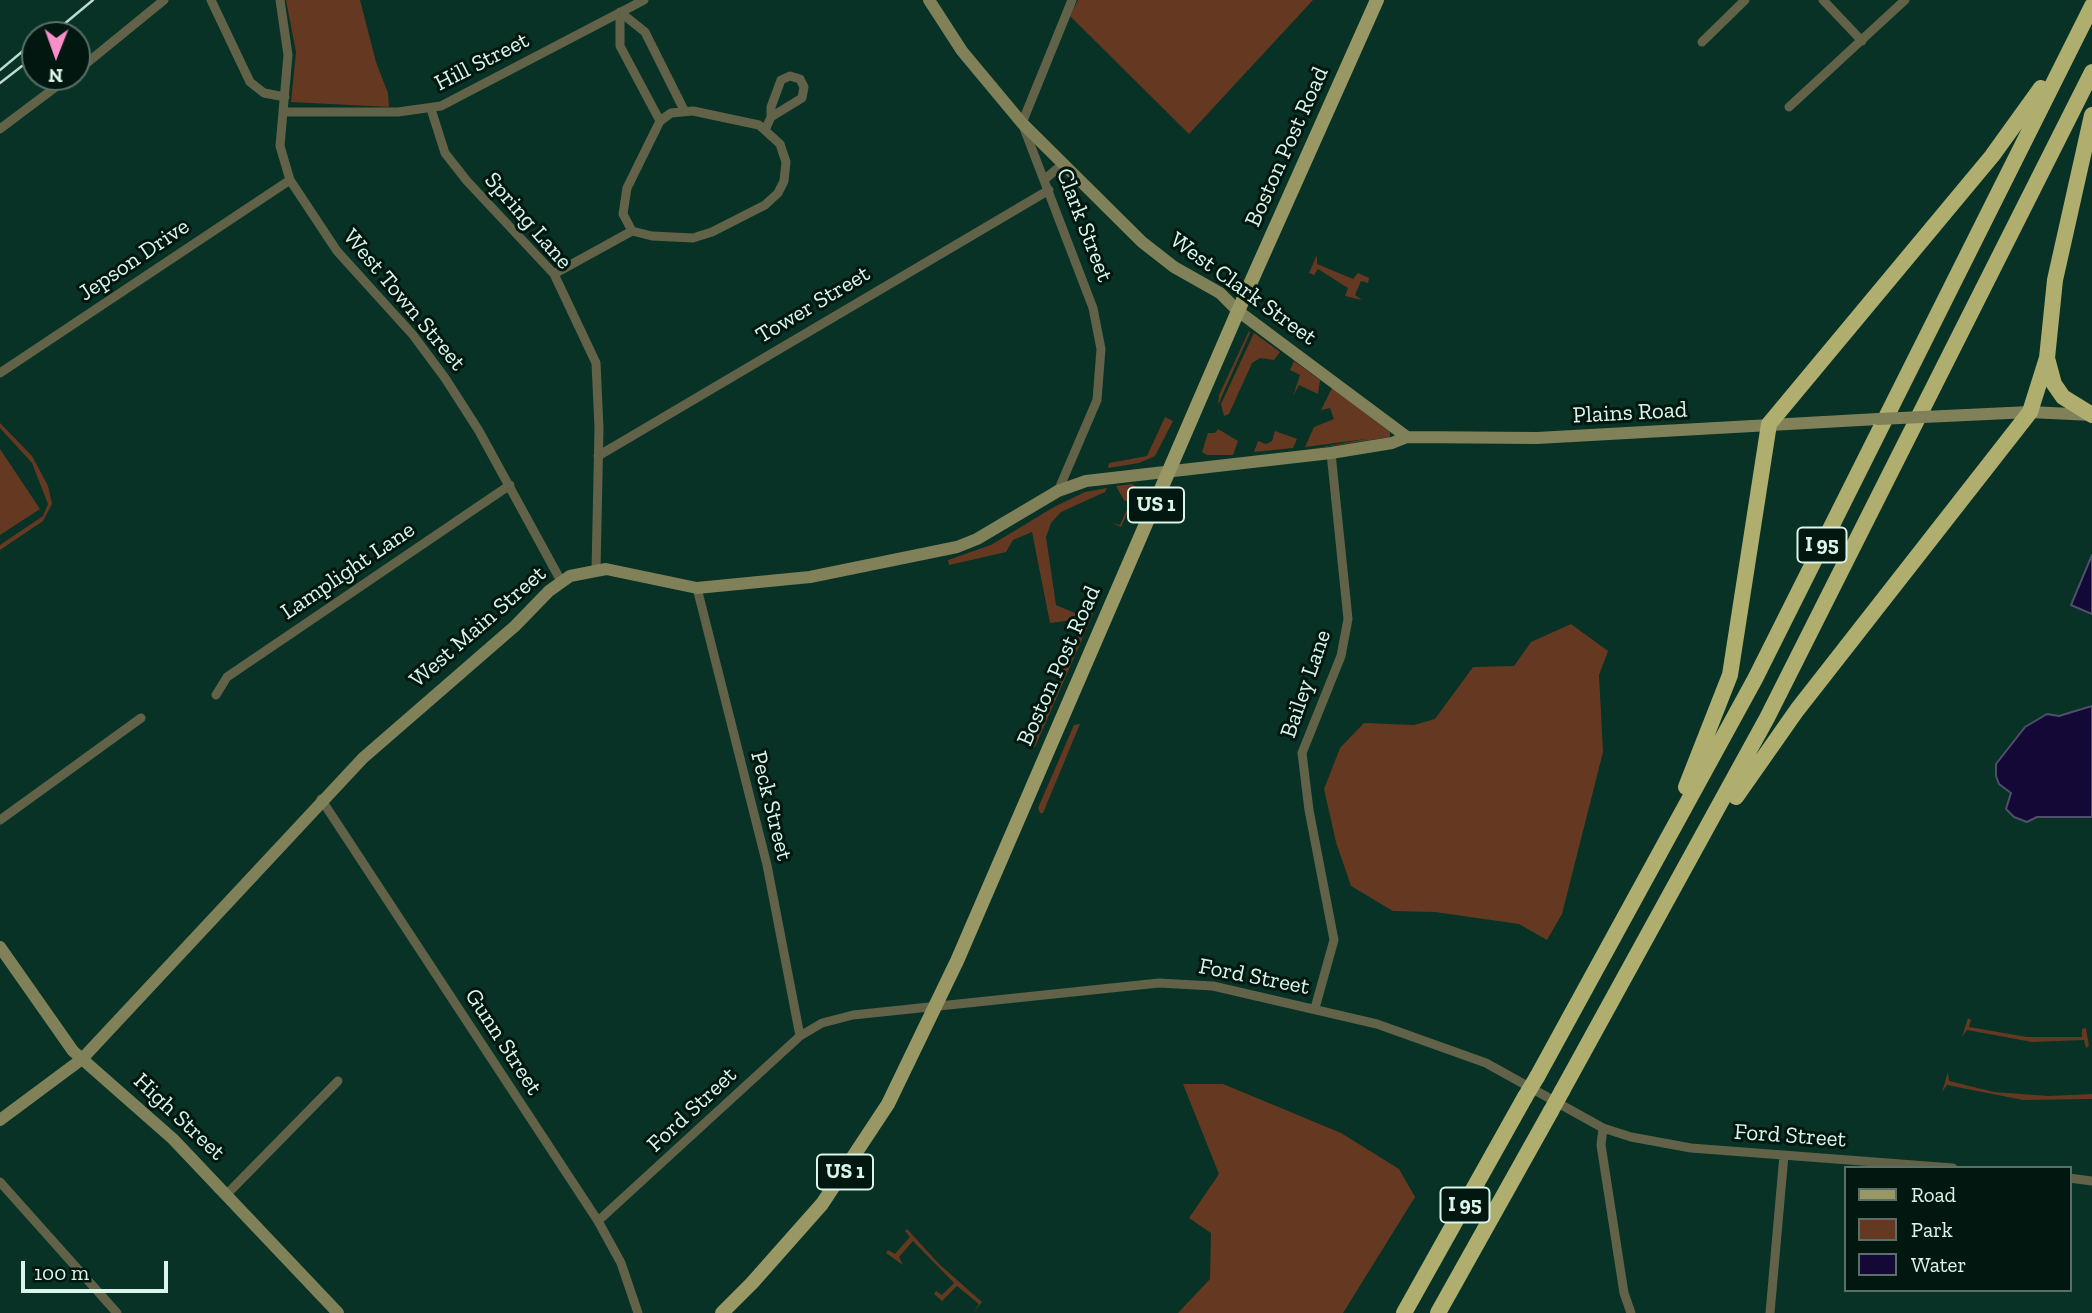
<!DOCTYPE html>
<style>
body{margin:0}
#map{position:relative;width:2092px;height:1313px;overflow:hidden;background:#073225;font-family:"Zilla Slab",serif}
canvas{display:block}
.legend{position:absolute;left:1844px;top:1166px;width:228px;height:126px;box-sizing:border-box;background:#021710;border:2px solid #587067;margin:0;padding:9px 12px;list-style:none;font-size:21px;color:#daf6ea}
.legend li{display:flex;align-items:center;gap:14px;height:35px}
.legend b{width:35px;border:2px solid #587067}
.north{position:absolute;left:21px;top:21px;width:70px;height:70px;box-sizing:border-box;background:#021710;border:2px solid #587067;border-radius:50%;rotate:181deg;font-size:19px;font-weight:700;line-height:28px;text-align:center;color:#daf6ea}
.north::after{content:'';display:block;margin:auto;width:24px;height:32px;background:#f98fc8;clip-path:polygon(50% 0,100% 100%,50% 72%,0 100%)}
.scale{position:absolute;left:21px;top:1261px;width:147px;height:32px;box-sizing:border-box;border:4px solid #daf6ea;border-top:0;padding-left:9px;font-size:21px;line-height:24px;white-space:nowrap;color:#daf6ea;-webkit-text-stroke:5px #021710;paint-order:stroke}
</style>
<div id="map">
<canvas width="2092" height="1313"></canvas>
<ul class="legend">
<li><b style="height:9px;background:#999865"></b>Road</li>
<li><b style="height:19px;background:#653921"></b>Park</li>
<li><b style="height:19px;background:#140836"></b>Water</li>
</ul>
<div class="north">N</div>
<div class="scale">100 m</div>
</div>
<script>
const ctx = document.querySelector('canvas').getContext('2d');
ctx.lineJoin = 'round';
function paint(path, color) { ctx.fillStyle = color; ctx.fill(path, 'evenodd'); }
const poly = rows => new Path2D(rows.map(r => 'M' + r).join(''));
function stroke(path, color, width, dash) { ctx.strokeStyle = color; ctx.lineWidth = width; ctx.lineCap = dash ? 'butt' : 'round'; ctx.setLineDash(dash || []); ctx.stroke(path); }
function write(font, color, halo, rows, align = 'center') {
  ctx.font = font + ' "Zilla Slab",serif'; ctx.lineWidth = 6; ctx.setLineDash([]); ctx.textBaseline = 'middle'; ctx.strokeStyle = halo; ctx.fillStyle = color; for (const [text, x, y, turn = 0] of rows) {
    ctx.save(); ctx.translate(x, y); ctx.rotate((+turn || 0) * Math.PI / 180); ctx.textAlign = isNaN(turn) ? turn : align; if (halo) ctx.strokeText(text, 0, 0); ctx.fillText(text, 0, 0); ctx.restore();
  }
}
paint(poly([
 [286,0,360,0,376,62,388,93,389,107,291,102,296,52],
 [1078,0,1313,0,1189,134,1070,16],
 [1317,255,1317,264,1353,279,1358,273,1369,278,1368,283,1361,281,1355,295,1362,300,1345,296,1348,288,1318,269,1314,275,1309,273],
 [1249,331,1250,333,1218,405,1219,395],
 [1254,333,1280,352,1274,360,1260,358,1252,363,1229,414,1224,416,1221,404],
 [1294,361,1320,380,1318,394,1299,385,1293,396,1300,375,1290,370],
 [1332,388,1390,432,1390,437,1306,450,1366,439,1305,447,1314,427,1334,419,1330,408,1321,410],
 [1165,417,1173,421,1155,456,1139,463,1108,468,1109,463,1147,456],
 [0,423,32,456,48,486,52,504,43,521,0,550,0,545,43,516,48,504,32,463,0,428],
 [1218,429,1238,441,1233,455,1207,455,1202,452,1208,433,1215,433],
 [1275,431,1297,439,1293,448,1254,452,1258,441,1266,444,1272,441],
 [0,449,40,509,0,535],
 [1132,484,1138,489,1121,527,1112,523,1120,525,1130,503,1124,500,1116,486],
 [1107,488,1105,492,1061,512,1051,523,1046,537,1056,605,1082,616,1081,619,1050,623,1032,532,1013,540,1006,552,949,565,948,560,991,545,1054,507,1085,492],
 [1089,609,1093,614,1035,747,1028,748],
 [1571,624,1608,651,1599,675,1603,752,1562,914,1547,940,1519,924,1435,912,1393,911,1351,886,1336,842,1324,789,1340,748,1364,723,1414,725,1435,719,1473,667,1514,666,1531,642],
 [1080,724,1043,813,1040,813,1038,808,1074,725],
 [1968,1018,1971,1020,1969,1027,2027,1037,2082,1037,2082,1029,2086,1028,2089,1046,2086,1048,2084,1040,2032,1042,1967,1030,1962,1037],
 [1948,1072,1949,1081,1994,1092,2048,1096,2092,1094,2092,1099,2023,1100,1947,1085,1942,1092],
 [1183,1084,1223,1084,1341,1133,1399,1169,1415,1197,1343,1313,1178,1313,1210,1279,1211,1233,1189,1218,1219,1174],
 [907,1229,939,1264,982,1302,973,1313,979,1304,957,1286,942,1301,934,1294,936,1291,942,1295,954,1283,913,1241,899,1257,903,1265,886,1253,888,1250,895,1254,910,1237,905,1231]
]), '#653921');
const water = poly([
 [2092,555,2092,614,2071,605,2092,555],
 [2092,706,2092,817,2037,817,2027,822,2014,817,2006,809,2011,793,1999,784,1996,776,1996,764,2025,727,2047,714,2059,716,2092,706]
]);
paint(water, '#140836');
stroke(water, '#4f4f6c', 2);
stroke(poly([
 [211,0,250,82,264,93,285,97],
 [280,0,288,55,280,146,290,180,337,251,413,335,445,378,479,431,561,581],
 [1823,0,1862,41],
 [1702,42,1745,0],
 [77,71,164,0],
 [1789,107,1905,0],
 [431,109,445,153,467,181,554,274,596,363,599,428,596,570],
 [283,112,398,112,441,106,644,0],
 [660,121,620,46,620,12,645,32,684,110],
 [766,128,771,117,802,98,804,87,800,79,790,76,781,80,771,107,771,117],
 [0,129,69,77],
 [1045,179,1064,163],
 [554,274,632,231,623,214,627,188,660,121,671,113,693,111,759,125,780,144,786,162,784,181,778,193,765,205,712,232,693,238,652,236,632,231],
 [0,373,290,180],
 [598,456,1049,190],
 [1058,491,1097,400,1101,349,1093,308,1022,123,1072,0],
 [697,588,767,865,800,1036],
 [216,695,227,677,510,485],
 [321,799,598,1221,621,1263,638,1313],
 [0,820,141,718],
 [1315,1008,1334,940,1309,810,1302,753,1341,656,1348,619,1331,453],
 [1603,1128,1601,1145,1624,1293,1631,1313],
 [2069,1178,2092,1181],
 [0,1182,117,1313],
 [228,1193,338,1081],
 [598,1221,800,1036,822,1023,853,1015,1159,983,1213,986,1377,1024,1486,1063,1603,1128,1631,1137,1691,1148,1953,1168],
 [1770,1313,1784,1155]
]), '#626249', 9);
stroke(poly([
 [929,0,962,51,1022,123,1142,242,1174,267,1220,293,1238,311,1407,437],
 [1945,416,2030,412,2092,415],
 [0,947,73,1051,173,1139,338,1313],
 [0,1120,82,1059,363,758,515,626,549,591,570,576,606,569,697,588,810,577,957,547,977,539,1058,491,1086,481,1331,453,1392,443,1407,437,1537,438,1878,419]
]), '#818159', 12);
stroke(poly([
 [722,1313,752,1283,822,1204,888,1104,957,961,1238,311,1377,0]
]), '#999865', 14);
stroke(poly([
 [2092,415,2063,397,2054,384,2047,358,2055,280,2092,115],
 [1686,787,1730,675,1769,424,1992,156,2041,88],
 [1736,797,1797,710,2030,412,2047,358],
 [1537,1077,1755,679,2092,6],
 [1562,1091,1767,718,2092,72],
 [1404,1313,1525,1097],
 [1438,1313,1551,1111]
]), '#afae6f', 16);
stroke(poly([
 [51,35,93,0],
 [0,70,35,41],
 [0,83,22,66]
]), '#bcdace', 2.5);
stroke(poly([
 [1878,419,1945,416]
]), '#818159', 12);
stroke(poly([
 [1525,1097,1537,1077],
 [1551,1111,1562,1091]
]), '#afae6f', 16);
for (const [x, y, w] of [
 [1156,505,56],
 [1822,545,49],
 [845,1172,56],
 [1465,1205,49]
]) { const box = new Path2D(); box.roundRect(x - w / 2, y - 17.5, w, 35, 5); ctx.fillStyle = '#021710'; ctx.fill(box); stroke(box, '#daf6ea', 2); }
write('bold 21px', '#daf6ea', null, [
 ["US 1",1156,505],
 ["I 95",1822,545],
 ["US 1",845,1172],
 ["I 95",1465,1205]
]);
write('23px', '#daf6ea', '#021710', [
 ["Hill Street",482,62,-27],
 ["Boston Post Road",1287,147,-66],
 ["Spring Lane",528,221,49],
 ["Clark Street",1084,225,69],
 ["Jepson Drive",134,260,-34],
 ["West Clark Street",1243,289,36],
 ["West Town Street",404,300,50],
 ["Tower Street",813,305,-31],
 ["Plains Road",1630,413,-3],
 ["Lamplight Lane",348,571,-34],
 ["West Main Street",478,627,-41],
 ["Boston Post Road",1059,666,-66],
 ["Bailey Lane",1306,684,-71],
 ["Peck Street",771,806,76],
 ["Ford Street",1254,977,11],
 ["Gunn Street",503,1042,57],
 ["Ford Street",692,1110,-43],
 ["High Street",179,1117,43],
 ["Ford Street",1790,1136,4]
]);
</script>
